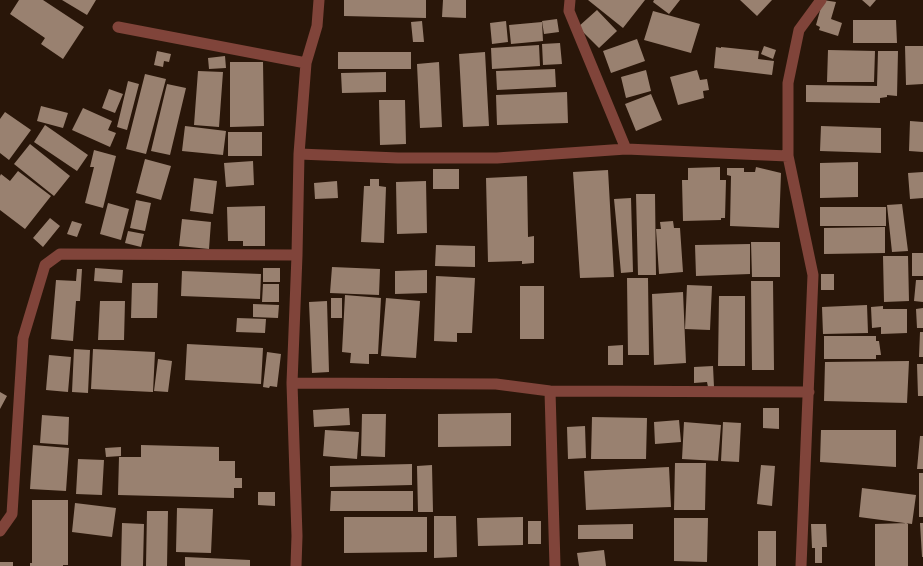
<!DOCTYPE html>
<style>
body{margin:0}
canvas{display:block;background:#291609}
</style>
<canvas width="923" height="566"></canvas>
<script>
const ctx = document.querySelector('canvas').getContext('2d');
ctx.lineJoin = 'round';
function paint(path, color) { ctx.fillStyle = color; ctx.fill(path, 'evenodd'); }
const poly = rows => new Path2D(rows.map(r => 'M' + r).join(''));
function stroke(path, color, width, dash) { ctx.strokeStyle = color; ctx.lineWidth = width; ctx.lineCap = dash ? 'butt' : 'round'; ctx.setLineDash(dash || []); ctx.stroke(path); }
paint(poly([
 [19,0,43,0,84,27,63,59,41,44,45,38,10,14],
 [62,0,96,0,87,15],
 [344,0,426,0,426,18,344,16],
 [443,0,466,0,466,18,442,17],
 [588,0,645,0,623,28],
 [654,0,680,0,669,14,653,2],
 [740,0,772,0,757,16],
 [823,0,836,2,831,19,842,23,838,36,819,30,820,27,816,25],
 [862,0,876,0,870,7],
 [597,10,617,31,599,48,578,27],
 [653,11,700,24,691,53,644,40],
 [557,19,559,32,544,34,542,21],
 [853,20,896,20,897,43,853,43],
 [422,21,424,42,413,42,411,22],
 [506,21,508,42,492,44,490,23],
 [542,22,543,41,511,44,509,25],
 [637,39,645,61,611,73,603,51],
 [560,43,562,64,543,65,542,44],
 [539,45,540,66,492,69,491,48],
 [764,46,776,50,773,59,761,54],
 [905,46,923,46,923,84,906,85],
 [716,47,721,48,721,47,759,51,758,59,774,61,772,75,714,68],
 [828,50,875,51,874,82,827,82],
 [157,51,171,54,169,62,164,61,163,67,154,65],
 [878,51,898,51,897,96,887,95,887,97,880,98,880,103,806,102,806,85,877,86],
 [338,52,411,52,411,69,338,69],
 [485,52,489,126,463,127,459,54],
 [225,56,226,68,209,69,208,58],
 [230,62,263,62,264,126,230,127],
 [439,62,442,127,420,128,417,64],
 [555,69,556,87,497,90,496,71],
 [646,70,651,91,626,98,621,77],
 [697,70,700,80,707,79,709,90,703,91,704,98,678,105,670,77],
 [198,71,223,72,219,127,194,125],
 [386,72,386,92,342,93,341,73],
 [145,74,166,79,146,154,126,149],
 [128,81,139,84,127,130,117,127],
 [167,84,186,88,170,155,151,151],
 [109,89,123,94,115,113,102,108],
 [567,92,568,123,497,125,496,95],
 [651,94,662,120,636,131,625,104],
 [379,100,405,100,406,144,380,145],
 [41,106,68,113,63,128,37,121],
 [83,108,112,121,108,130,116,133,110,147,72,130],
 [5,112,31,130,9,160,0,153,0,119],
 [910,121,923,122,923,152,909,151],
 [45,125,88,155,77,171,34,142],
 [185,126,226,131,223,155,182,151],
 [821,126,881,128,881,153,820,151],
 [228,132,262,132,262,156,228,156],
 [30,144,70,176,54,196,14,164],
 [94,150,116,156,103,208,85,203,94,167,90,167],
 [145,159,171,166,161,200,136,193],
 [253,161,254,185,226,187,224,163],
 [858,162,858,197,820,198,820,163],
 [720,167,720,180,726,180,725,218,721,218,721,220,683,221,682,180,688,180,688,168],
 [756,167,781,173,779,228,730,226,731,176,727,175,727,168,744,168,744,172,755,172],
 [433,169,459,169,459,189,433,189],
 [608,170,614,277,580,278,573,172],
 [18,171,51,196,25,229,0,210,0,176,1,174,10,181],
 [923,172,923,198,910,199,908,173],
 [527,176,528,237,534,236,534,263,522,264,522,261,488,262,486,178],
 [194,178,217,181,213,214,190,211],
 [370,179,379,179,379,186,386,187,384,243,361,242,364,186,370,186],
 [337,181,338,198,315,199,314,183],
 [426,181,427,233,397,234,396,182],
 [636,194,655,194,656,275,638,275],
 [631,198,633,272,621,273,614,199],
 [136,200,151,203,145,231,130,228],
 [108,203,129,209,121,240,100,234],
 [902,204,908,251,892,252,887,205],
 [265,206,265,246,243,246,243,241,228,241,227,207],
 [820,207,886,207,886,226,820,226],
 [50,218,60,226,43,247,33,238],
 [182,219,211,222,209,249,179,246],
 [72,221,82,224,77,237,67,234],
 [673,221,674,228,680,228,683,272,659,274,656,229,661,229,660,222],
 [885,227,885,253,824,254,824,228],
 [128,231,144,234,141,247,125,243],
 [751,242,780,242,780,277,752,277],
 [750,244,750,274,696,276,695,245],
 [436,245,475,246,475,267,435,266],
 [912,253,923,253,923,276,912,276],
 [883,256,908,256,909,301,884,302],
 [332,267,380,269,379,295,330,293],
 [95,268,123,270,122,283,94,281],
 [263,268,280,268,280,282,263,282],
 [77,269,82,269,80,301,76,301,73,341,51,339,56,280,76,281],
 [427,270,427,293,395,294,395,271],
 [182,271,261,274,260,299,181,296],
 [821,274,834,274,834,290,821,290],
 [436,276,475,278,472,333,457,333,457,342,434,341],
 [627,278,648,278,649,355,628,355],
 [916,280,923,280,923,302,914,301],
 [751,281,773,281,774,370,752,370],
 [132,283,158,283,157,318,131,318],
 [263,284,279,284,279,302,262,302],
 [687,285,712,286,710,330,685,329],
 [520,286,544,286,544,339,520,339],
 [683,292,686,363,654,365,652,294],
 [345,295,381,298,378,354,369,354,369,364,350,363,351,353,342,352],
 [719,296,745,296,745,366,718,366],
 [331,298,342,298,342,318,331,318],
 [386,298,420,301,416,358,381,356],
 [100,301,125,301,124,340,98,340],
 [327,301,329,372,312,373,309,302],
 [253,304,279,305,278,318,253,317],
 [867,305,868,333,823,334,822,307],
 [883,306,883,309,907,309,907,333,881,334,881,327,872,328,871,307],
 [923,308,923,328,917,328,916,309],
 [237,318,266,319,265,333,236,332],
 [920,332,923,332,923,357,919,357],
 [824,336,876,336,876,341,879,341,881,355,876,355,876,359,824,359],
 [187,344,263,348,261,384,185,380],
 [623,345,623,365,608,365,608,346],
 [74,349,90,350,88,393,72,392],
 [93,349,155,352,153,392,91,389],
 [267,352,281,354,277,387,270,386,269,388,263,387],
 [49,355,71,357,68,392,46,390],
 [158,359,172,361,168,392,154,391],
 [909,361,907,403,824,401,825,362],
 [917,364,923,364,923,396,918,396],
 [713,366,714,387,708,387,707,382,694,383,694,367],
 [0,392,7,396,0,409],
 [349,408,350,425,314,427,313,410],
 [763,408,779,408,779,429,763,428],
 [511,413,511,446,438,447,438,414],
 [362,414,386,414,385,457,361,456],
 [42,415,69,417,68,445,40,443],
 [592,417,647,418,646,459,591,459],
 [679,420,681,442,655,444,654,422],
 [684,422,721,425,718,461,682,459],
 [723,422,741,423,739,462,721,461],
 [585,426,586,458,568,459,567,427],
 [325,430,359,432,357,459,323,456],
 [821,430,896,430,896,467,820,462],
 [920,436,923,436,923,469,917,469],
 [33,445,69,448,66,491,30,489],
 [141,445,219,447,219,461,235,461,235,478,242,478,242,488,234,488,234,498,118,495,119,457,141,457],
 [121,447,121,456,106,457,105,448],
 [78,459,104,460,102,495,76,494],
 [675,463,706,463,705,510,674,510],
 [412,464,412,485,330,487,330,466],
 [432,465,433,512,418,512,417,466],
 [761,465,775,466,772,506,757,504],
 [669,467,671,507,586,510,584,471],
 [919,473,923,473,923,517,919,517],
 [862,488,916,495,912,524,859,517],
 [331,491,413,491,413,511,330,511],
 [258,492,275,492,275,506,258,505],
 [32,500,68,500,68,565,63,565,63,566,30,566,30,563,32,563],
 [75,503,116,508,112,537,72,532],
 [177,508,213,509,211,553,176,552],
 [147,511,168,511,167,566,146,566],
 [434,516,456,516,457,557,434,558],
 [344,517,427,517,427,552,344,553],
 [523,517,523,545,478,546,477,518],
 [674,518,708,518,707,562,674,561],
 [528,521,541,521,541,544,528,544],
 [122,523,144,524,143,566,121,566],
 [908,523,908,566,875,566,875,524],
 [920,523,923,523,923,557,922,557],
 [633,524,633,539,578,539,578,525],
 [811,524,826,524,827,547,822,547,822,563,815,563,815,548,812,548],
 [758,531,776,531,776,566,758,566],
 [604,550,606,566,579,566,577,553],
 [185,557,250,560,250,566,185,566],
 [0,562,13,562,13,566,0,566]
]), '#998170');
stroke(poly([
 [570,0,569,11,626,149],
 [118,27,306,63],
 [299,154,398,158,497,158,626,149,788,156],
 [292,383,496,384,550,391,809,392],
 [550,391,555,566],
 [0,531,12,514,23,338,45,265,60,254,297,255],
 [296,566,297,536,292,383,297,255,299,154,306,63,317,26,319,0],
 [801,566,813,275,788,156,788,83,799,30,821,0]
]), '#80443a', 11);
</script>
